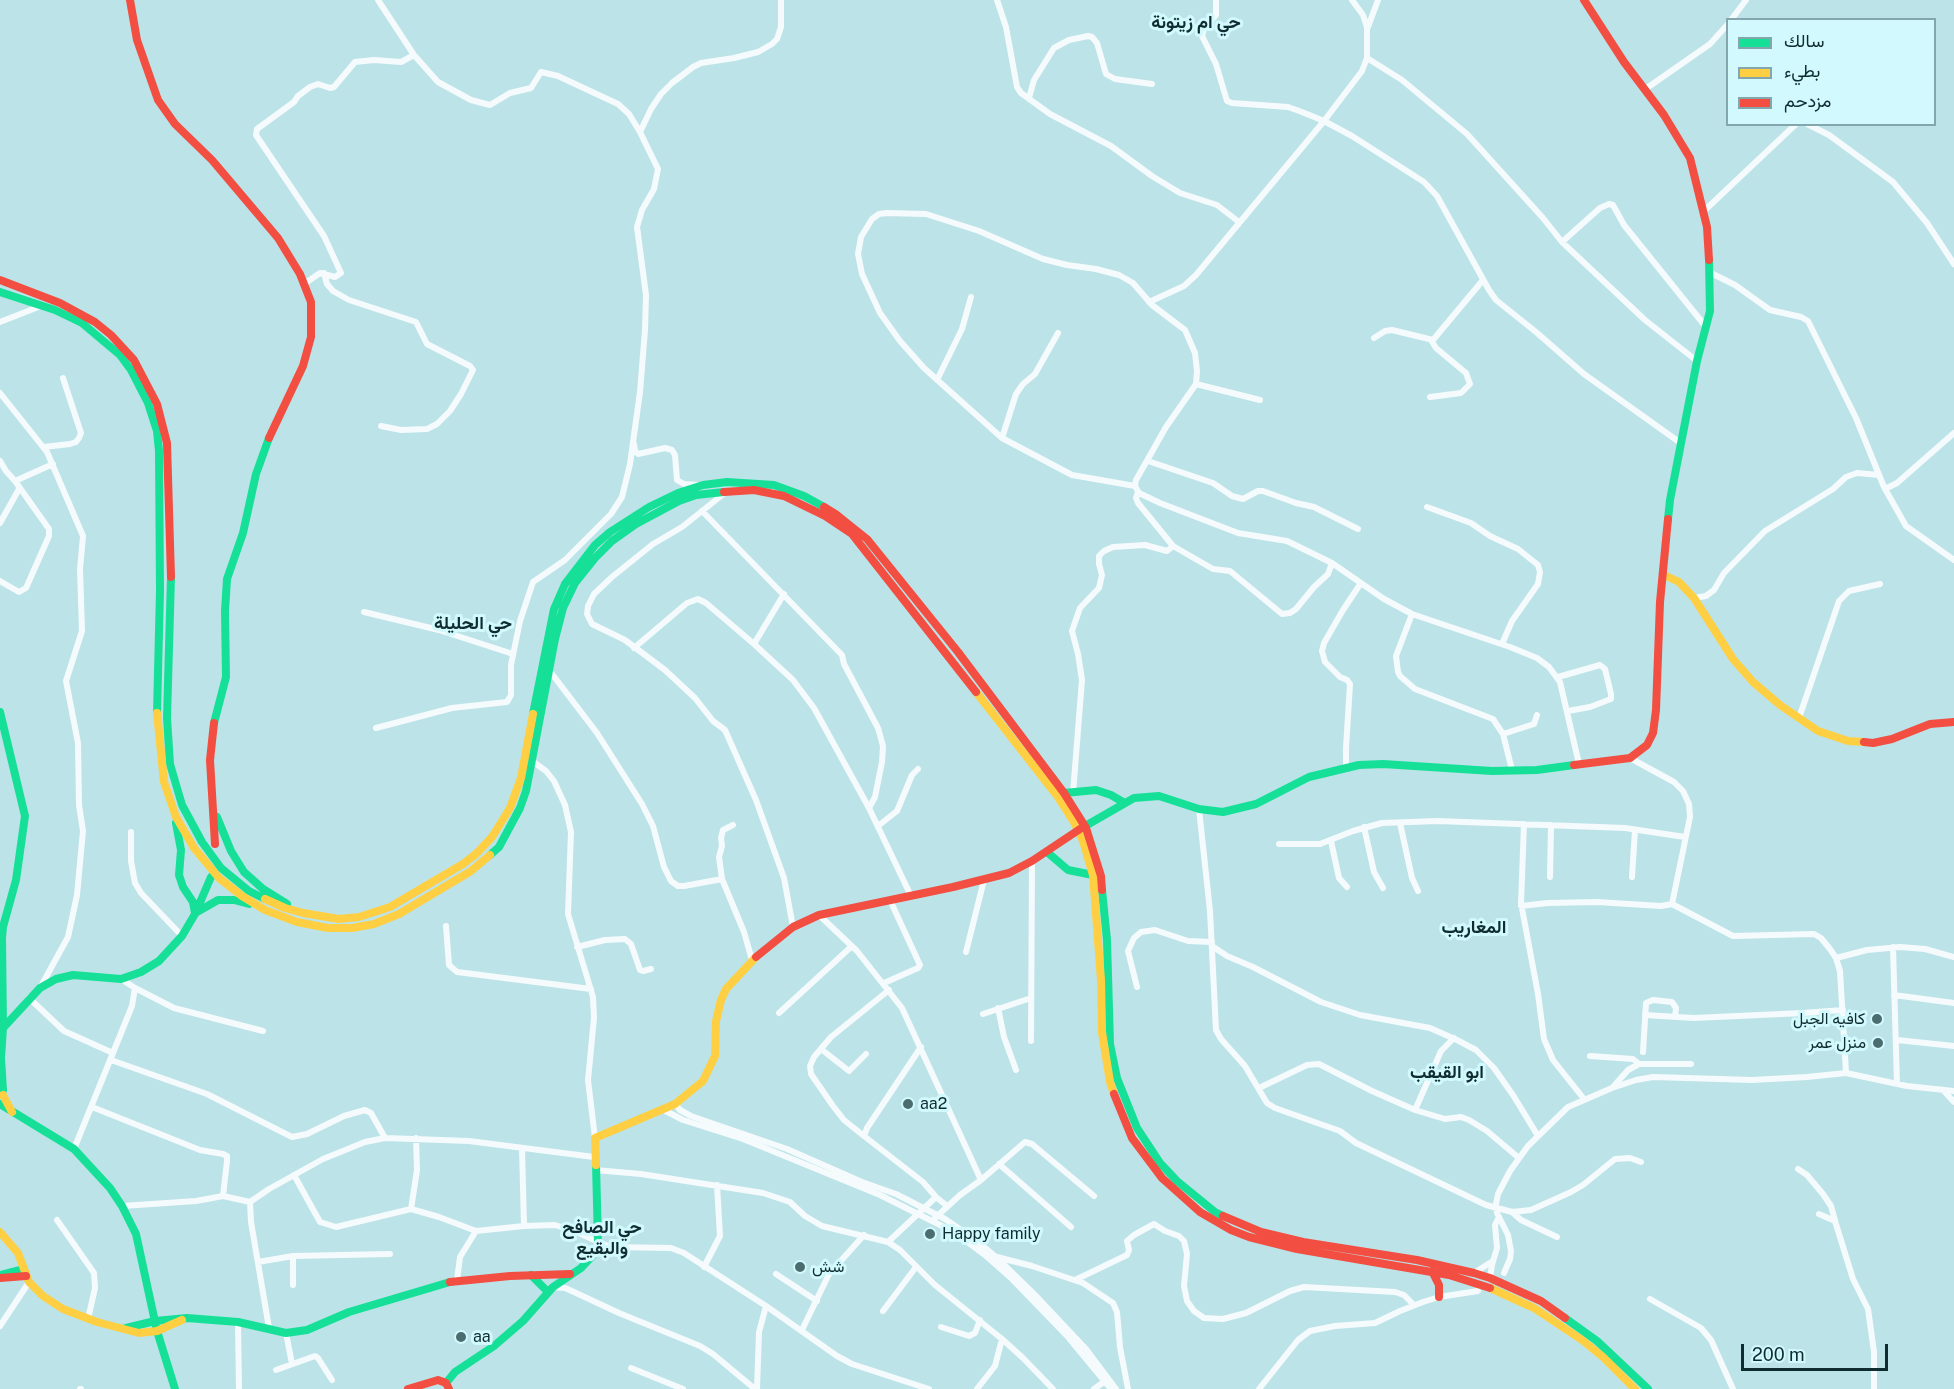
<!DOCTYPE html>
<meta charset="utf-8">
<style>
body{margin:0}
#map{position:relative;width:1954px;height:1389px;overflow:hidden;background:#bce3e8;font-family:"Public Sans",Vazirmatn,sans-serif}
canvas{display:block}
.legend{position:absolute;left:1726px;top:18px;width:210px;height:108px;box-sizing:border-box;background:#d1f9fe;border:2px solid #83a7ac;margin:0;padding:8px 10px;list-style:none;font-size:18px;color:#0f2d30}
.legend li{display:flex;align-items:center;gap:12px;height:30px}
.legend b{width:30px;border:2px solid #83a7ac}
.scale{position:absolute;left:1741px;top:1344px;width:147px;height:27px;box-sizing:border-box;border:3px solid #0f2d30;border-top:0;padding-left:8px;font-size:18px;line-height:21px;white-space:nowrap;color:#0f2d30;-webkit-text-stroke:4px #d1f9fe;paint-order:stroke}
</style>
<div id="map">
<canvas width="1954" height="1389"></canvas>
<ul class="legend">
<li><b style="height:8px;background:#16e098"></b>سالك</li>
<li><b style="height:8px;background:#ffcf43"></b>بطيء</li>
<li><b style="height:8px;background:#f24e42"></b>مزدحم</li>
</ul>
<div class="scale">200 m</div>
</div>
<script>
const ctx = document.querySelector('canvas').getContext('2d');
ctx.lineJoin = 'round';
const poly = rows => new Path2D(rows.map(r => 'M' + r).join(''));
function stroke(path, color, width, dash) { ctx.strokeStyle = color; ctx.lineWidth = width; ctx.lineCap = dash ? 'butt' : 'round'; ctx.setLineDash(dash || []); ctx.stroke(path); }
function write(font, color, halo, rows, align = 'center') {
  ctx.font = font + ' "Public Sans",Vazirmatn,sans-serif'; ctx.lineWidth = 6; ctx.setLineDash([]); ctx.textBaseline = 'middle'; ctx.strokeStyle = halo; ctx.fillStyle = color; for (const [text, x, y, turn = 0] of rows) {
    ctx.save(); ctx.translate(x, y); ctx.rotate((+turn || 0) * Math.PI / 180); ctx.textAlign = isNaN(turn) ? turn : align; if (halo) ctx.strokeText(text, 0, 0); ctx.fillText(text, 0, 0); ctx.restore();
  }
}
stroke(poly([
 [997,0,1006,27,1017,87,1021,93,1050,114,1111,146,1152,176,1180,193,1217,205,1239,222],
 [1216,0,1216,15,1204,29,1202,36,1216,64,1227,101,1232,103,1288,107,1302,112,1324,121,1352,136,1424,182,1437,196,1489,290,1496,300,1536,332,1584,374,1682,444],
 [1731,20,1746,0],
 [1368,27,1378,0],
 [1367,58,1402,80,1467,134,1543,218,1562,242,1645,320,1697,361],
 [1644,90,1710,44,1728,24],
 [1029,98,1034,80,1054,48,1069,40,1088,36,1092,37,1097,43,1106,74,1115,79,1152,84],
 [1807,124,1829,135,1893,182,1927,223,1954,264],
 [640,132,651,109,661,94,672,83,693,67,701,63,734,58,758,52,772,44,777,39,781,27,781,0],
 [1704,211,1796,124],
 [1562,242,1600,208,1609,204,1613,205,1624,225,1706,327],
 [1709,272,1735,285,1770,310,1801,317,1808,321,1856,418,1884,487,1887,488,1897,483,1954,433],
 [324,273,327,284,333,291,349,300,416,322,427,344,470,366,473,370,461,394,450,411,437,424,427,429,401,430,381,426],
 [304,284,320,273,335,277,341,273,324,236,260,141,256,135,257,129,294,102,298,96,310,87,318,84,330,88,334,87,355,62,374,60,401,62,414,55],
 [1149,302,1184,286,1196,275,1324,121,1362,71,1367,58,1367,27,1363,15,1352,0],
 [0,322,41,306],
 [1374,338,1385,331,1392,330,1433,340,1483,280],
 [937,380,962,329,971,297],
 [1196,384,1260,400],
 [0,393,47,452,83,536,80,569,82,631,66,681,78,743,79,805,83,831,77,895,68,937,40,988],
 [1430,397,1461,393,1470,384,1466,373,1436,348,1431,340],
 [1002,438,1016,394,1023,384,1035,374,1058,333],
 [634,444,635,451,638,454,665,448,672,450,675,455,677,480,684,484,699,485],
 [44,447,70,444,76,442,79,438,81,433,63,378],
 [0,461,6,471,15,481,53,464],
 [1148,461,1213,483,1232,496,1243,499,1258,491,1263,491,1296,503,1314,507,1358,529],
 [1135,486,1136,480,1166,427,1196,384,1197,371,1195,353,1185,330,1152,305,1133,283,1119,275,1096,269,1067,265,1043,259,979,231,926,214,887,213,879,214,872,219,861,237,858,254,862,274,880,313,900,341,924,368,1002,438,1072,475,1135,486,1139,493,1160,503,1238,533,1287,541,1332,563,1384,599,1412,614,1510,647,1537,658,1549,667,1560,682,1579,764],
 [1884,487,1906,526,1954,560],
 [726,492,682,527,653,544,612,577,594,594,588,606,587,614,592,624,625,640,665,670,695,698,713,721,725,730,756,800,784,878,793,927],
 [1138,492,1136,498,1138,503,1173,546,1213,569,1230,571,1282,614,1290,613,1296,609,1314,587,1328,574,1332,563],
 [1427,507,1471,523,1490,536,1518,549,1538,565,1540,572,1538,584,1512,621,1502,644],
 [702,511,842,655,844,664,878,728,883,746,882,762,875,797,869,808],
 [0,523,19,489],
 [0,581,19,592,26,588,49,536,49,529,15,481],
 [1694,598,1706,596,1714,590,1724,573,1765,531,1833,489,1846,477,1857,473,1879,475],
 [364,612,439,630,513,654],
 [1412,614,1396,656,1398,672,1400,676,1415,689,1493,719,1503,734,1512,770],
 [754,644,784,594],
 [634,648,687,603,698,599,706,603,754,644,793,680,814,708,869,808,911,896],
 [549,670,597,733,642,804,653,826,664,867,671,881,678,886,684,886,722,879],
 [1558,677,1600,665,1605,669,1611,694,1611,699,1590,707,1568,711],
 [1799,718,1839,601,1849,591,1880,584],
 [376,728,452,708,507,702,511,695,511,665,520,621,533,582,565,560,611,514,622,497,630,464,640,392,645,330,646,295,637,227,642,210,654,189,658,169,640,132,629,114,618,104,558,76,541,72,531,88,510,93,490,105,471,100,438,82,414,55,378,0],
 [1503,734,1534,724,1537,715],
 [532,761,546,771,554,781,565,805,571,832,568,914,593,997,594,1018,588,1080,595,1138],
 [1346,767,1346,748,1350,684,1347,680,1340,677,1325,662,1322,651,1324,643,1343,610,1361,583],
 [1073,793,1082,680,1078,654,1072,631,1080,608,1099,588,1102,575,1099,564,1099,556,1104,551,1113,547,1145,545,1167,551,1173,546],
 [1199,809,1210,911,1216,1030,1221,1039,1245,1066,1267,1103,1275,1108,1340,1131,1356,1143,1486,1205,1512,1212,1531,1210,1571,1192,1583,1185,1615,1159,1630,1158,1641,1162],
 [1400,823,1412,878,1418,891],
 [1524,824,1521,903,1538,994,1544,1039,1553,1060,1584,1099],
 [733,825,723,830,721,838,722,846,719,857,722,879,744,932,752,960],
 [878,826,897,811,912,775,918,769],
 [1364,827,1374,872,1383,888],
 [131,832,131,861,135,883,141,893,182,936],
 [1331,841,1339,878,1347,887],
 [1279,844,1320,844,1353,831,1382,823,1438,821,1625,828,1685,837],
 [1550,877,1551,825],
 [1632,877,1635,830],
 [1521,906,1548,903,1597,902,1661,906,1672,904],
 [819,915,857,951,902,1008,981,1180],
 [446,926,449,965,457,972,591,989],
 [1212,946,1227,956,1253,967,1321,1002,1360,1015,1430,1028,1457,1040,1476,1050,1494,1068,1513,1095,1538,1136],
 [577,947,605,940,625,939,631,944,640,970,643,971,651,969],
 [1893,947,1897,1084],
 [966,952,984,880],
 [1836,958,1867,950,1900,947,1925,949,1954,957],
 [884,983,918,968,920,965,890,900],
 [1137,987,1128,951,1134,938,1141,932,1155,930,1188,941,1212,942],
 [135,988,174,1008,263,1031],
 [1894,995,1954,1003],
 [29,998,64,1031,113,1053],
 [998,1008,1004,1037,1016,1070],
 [779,1013,852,946],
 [983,1014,1031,998],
 [1645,1015,1694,1018,1803,1013,1843,1010],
 [1897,1040,1954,1046],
 [1031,1041,1032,861],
 [921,1047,867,1128,864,1136,923,1182,936,1197,947,1206],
 [821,1049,849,1071,866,1054],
 [1643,1052,1646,1003,1653,1000,1672,1002,1676,1008,1675,1017],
 [1590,1056,1633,1059,1639,1064],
 [111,1060,207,1094,292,1137,307,1134,344,1116,365,1110,371,1113,385,1138],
 [1846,1073,1907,1086,1954,1091],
 [1613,1087,1628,1070,1639,1064,1691,1064],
 [1259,1088,1307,1065,1319,1064,1372,1091,1415,1110,1445,1119,1461,1117,1469,1120,1487,1131,1519,1158],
 [1943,1090,1954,1102],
 [675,1104,680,1110,691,1116,787,1149,862,1182,896,1194,945,1219,977,1241,996,1257,1037,1297,1086,1349,1116,1389],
 [92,1107,200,1150,223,1154,227,1156,227,1161,223,1196],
 [662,1109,683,1120,743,1139,880,1195,954,1232,985,1255,1011,1278,1068,1337,1111,1389],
 [1415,1110,1441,1051,1454,1038],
 [864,1136,844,1120,833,1106,811,1074,810,1066,814,1057,831,1037,889,990],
 [522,1148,524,1226],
 [74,1149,132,1006,135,988,121,979],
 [999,1164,1071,1227],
 [1798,1169,1807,1175,1823,1194,1831,1206,1835,1220],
 [595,1170,641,1174,763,1193,790,1202,805,1216,822,1226,888,1242,900,1250,935,1285,1002,1339,995,1366,977,1389],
 [294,1175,320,1222,336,1227,411,1209,439,1217,476,1231,524,1226,555,1225,574,1231,610,1247,671,1248,684,1253,766,1306,837,1356,852,1364,929,1389],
 [122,1206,196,1201,223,1196,250,1202],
 [411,1209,417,1170,416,1138],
 [1512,1212,1521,1220,1557,1237],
 [1819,1214,1835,1221,1853,1279,1868,1309,1874,1352,1874,1389],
 [935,1218,960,1195,981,1180,1025,1142,1032,1144,1094,1196],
 [57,1220,94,1273,95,1288,88,1319],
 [888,1242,936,1197],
 [997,1257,1032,1266,1083,1283,1113,1303,1117,1312,1120,1347,1128,1389],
 [258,1262,293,1256,390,1254],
 [704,1267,720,1236,717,1185],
 [1474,1273,1493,1261],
 [1504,1273,1510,1259,1511,1251,1508,1235,1497,1213,1496,1204,1498,1194,1510,1171,1528,1146,1568,1107,1612,1088,1636,1080,1653,1077,1752,1080,1807,1077,1846,1073,1840,971,1836,958,1830,949,1821,938,1814,934,1733,936,1672,904,1690,817,1689,804,1683,791,1674,782,1630,758],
 [776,1274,817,1301],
 [1490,1278,1492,1265,1497,1248,1495,1225,1499,1217],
 [457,1280,460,1257,476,1231],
 [1075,1280,1127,1255,1129,1250,1127,1241,1134,1235,1154,1224,1165,1231,1179,1236,1184,1241,1187,1254,1184,1286,1187,1301,1194,1311,1204,1318,1223,1319,1246,1313,1290,1291,1304,1287,1395,1292,1404,1295,1414,1305],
 [293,1285,293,1256],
 [553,1287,565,1288,574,1292,619,1313,700,1346,713,1354,755,1389],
 [1650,1299,1701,1328,1711,1340,1733,1389],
 [883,1311,916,1267],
 [238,1322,239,1389],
 [0,1326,29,1282],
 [941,1327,969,1336,975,1333,980,1320],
 [269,1328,251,1222,250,1202,269,1189,323,1159,365,1142,385,1138,469,1141,594,1157],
 [802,1330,829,1274,864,1235],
 [286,1333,292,1364],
 [1002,1339,1023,1358,1053,1389],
 [631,1368,683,1389],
 [276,1370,315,1356,318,1358,332,1380],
 [80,1389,81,1389],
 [757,1389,759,1332,766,1306],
 [1094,1389,1108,1379],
 [1259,1389,1298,1340,1310,1331,1335,1326,1375,1323,1400,1311,1423,1302,1439,1297,1478,1291]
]), '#f5fbfc', 6);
stroke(poly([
 [0,292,55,310,82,323,120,355,131,370,148,403,157,431,159,451,160,591,157,713],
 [1668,519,1670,500,1697,361,1710,311,1709,260],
 [171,577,167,718,170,764,182,805,202,842,221,868,249,891,265,899],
 [0,712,25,816,16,880,3,927,2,938,3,1028,1,1058,3,1090],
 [533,714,554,609,565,584,595,545,610,532,649,507,678,493,703,485,727,482,774,485,804,496,824,507],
 [214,723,226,677,225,611,227,579,243,533,256,474,269,438],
 [1064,793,1096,790,1111,795,1123,802],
 [217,817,231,851,244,872,263,889,287,904],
 [176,823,181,850,179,875,183,887,193,902,195,913],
 [1080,829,1134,798,1159,796,1199,809,1223,812,1256,804,1309,777,1359,765,1383,764,1492,771,1537,770,1574,765],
 [1047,852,1068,870,1093,875],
 [490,855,499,847,520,808,526,791,555,639,563,608,575,583,595,558,612,541,636,524,679,501,696,495,724,492],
 [1102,890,1107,940,1110,1044,1117,1078,1137,1128,1160,1163,1177,1181,1215,1212,1223,1216],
 [197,912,218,900,234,900,249,904],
 [3,1028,40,988,56,979,73,975,121,979,141,972,159,961,182,936,195,914,211,877],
 [0,1104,74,1149,110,1188,122,1206,136,1234,157,1331,175,1389],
 [0,1275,24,1269],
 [531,1275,548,1292],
 [1565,1318,1597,1341,1648,1389],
 [126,1328,155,1321,187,1318,238,1322,286,1333,307,1330,349,1312,450,1282],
 [446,1383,455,1372,494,1346,523,1321,553,1287,581,1268,595,1253,598,1242,596,1165]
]), '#16e098', 8);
stroke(poly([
 [1664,575,1679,582,1694,598,1733,659,1753,682,1780,705,1818,731,1848,741,1864,742],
 [976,692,1058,797,1074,822,1083,841,1093,875,1101,980,1102,1032,1110,1082,1114,1094],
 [157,713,164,782,176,817,194,848,219,878,242,896,265,910,297,922,328,928,352,928,374,924,399,914,471,871,490,855],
 [265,899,285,908,303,913,339,919,359,917,390,907,463,864,476,854,492,837,510,808,521,778,533,714],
 [3,1095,12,1112],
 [596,1165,595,1138,675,1104,703,1081,715,1056,716,1021,721,1000,726,989,756,957],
 [0,1232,18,1253,29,1282,43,1296,63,1309,97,1322,139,1333,157,1331,182,1320],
 [1490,1288,1534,1308,1582,1340,1603,1357,1635,1389]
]), '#ffcf43', 8);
stroke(poly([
 [130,0,137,40,158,100,175,124,212,160,278,238,300,274,311,302,311,337,303,366,269,438],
 [1584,0,1624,62,1664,115,1690,158,1707,227,1709,260],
 [0,280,60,303,95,322,111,335,134,360,157,404,167,443,171,577],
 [724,492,754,490,784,496,825,516,852,534,976,692],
 [824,507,837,515,867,539,958,652,1064,793,1086,828,1101,876,1102,890],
 [214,723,210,760,215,844],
 [1864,742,1873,743,1892,739,1930,724,1954,722],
 [1574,765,1630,758,1647,745,1653,733,1656,710,1660,602,1668,519],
 [756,957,793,927,819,915,953,887,1009,873,1032,861,1080,829],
 [1114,1094,1132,1138,1162,1178,1200,1212,1231,1230,1249,1237,1297,1249,1449,1275,1490,1288],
 [1223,1216,1261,1232,1303,1242,1417,1260,1474,1273,1490,1278,1541,1301,1565,1318],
 [1432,1271,1439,1285,1439,1297],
 [0,1278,26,1276],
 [450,1282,510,1276,570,1274],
 [408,1389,438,1380,446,1383,449,1389]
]), '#f24e42', 8);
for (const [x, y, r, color] of [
 [1877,1019,6,"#4c6d70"],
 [1878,1043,6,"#4c6d70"],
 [908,1104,6,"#4c6d70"],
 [930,1234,6,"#4c6d70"],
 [800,1267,6,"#4c6d70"],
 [461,1337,6,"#4c6d70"]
]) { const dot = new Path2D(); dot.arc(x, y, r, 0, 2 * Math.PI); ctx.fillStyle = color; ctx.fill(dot); stroke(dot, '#d1f9fe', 2); }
write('16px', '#0f2d30', '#d1f9fe', [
 ["كافيه الجبل",1865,1019,"right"],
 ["منزل عمر",1866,1043,"right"],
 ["aa2",920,1104],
 ["Happy family",942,1234],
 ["شش",812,1267],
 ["aa",473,1337]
], 'left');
write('bold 18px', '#0f2d30', '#d1f9fe', [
 ["حي ام زيتونة",1196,22],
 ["حي الحليلة",473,623],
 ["المغاريب",1474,927],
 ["ابو القيقب",1447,1072],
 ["حي الصافح",602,1227],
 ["والبقيع",602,1248]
]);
</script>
